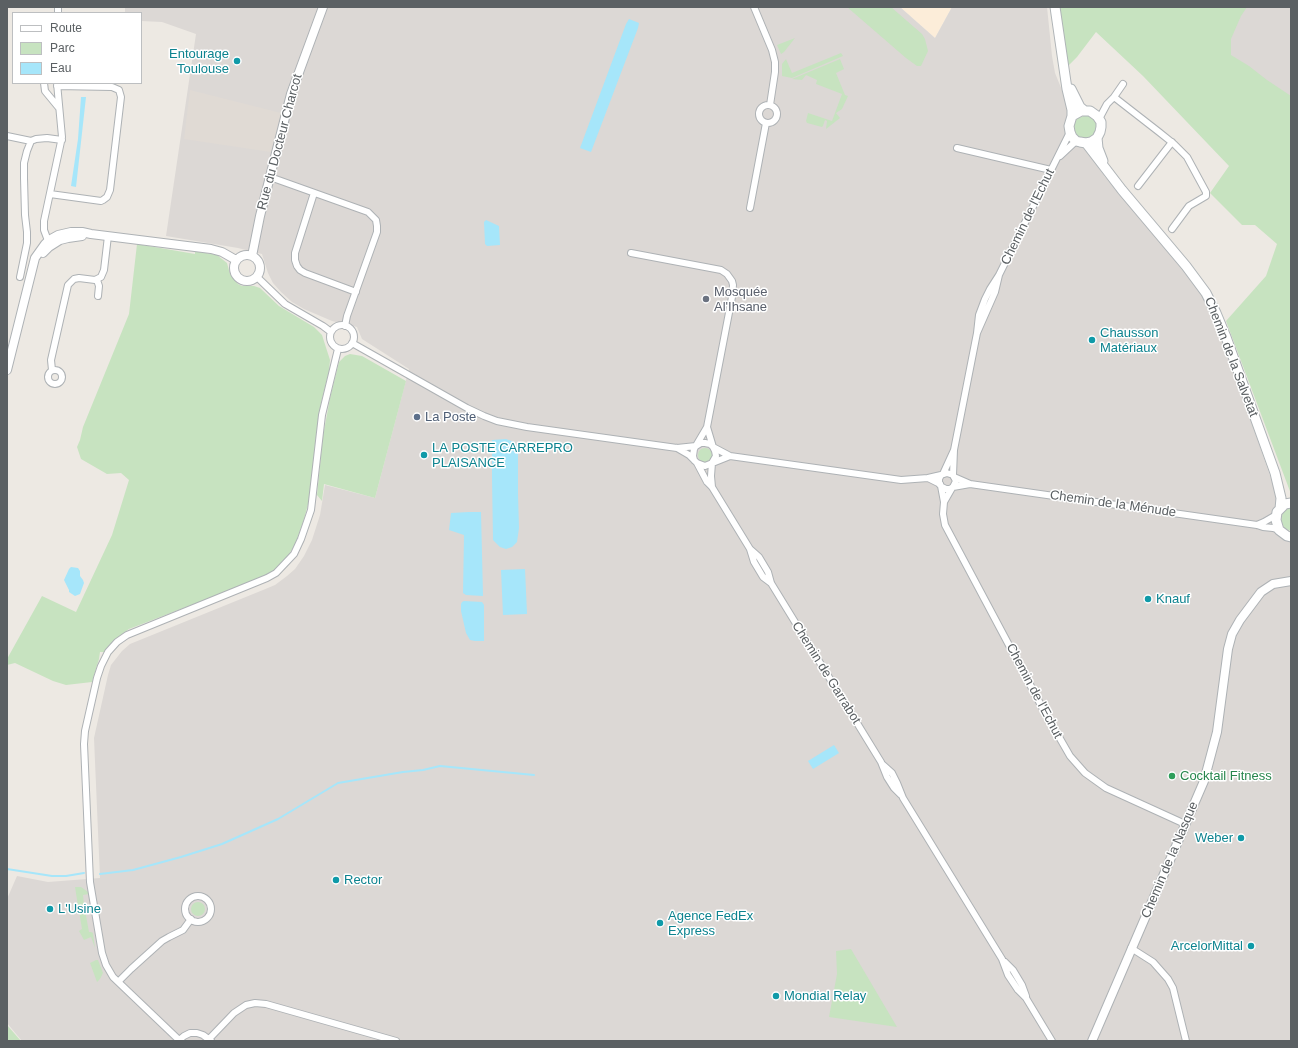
<!DOCTYPE html>
<meta charset="utf-8">
<style>
body{margin:0}
#map{position:relative;width:1298px;height:1048px;overflow:hidden;background:#ede9e3;font-family:Helvetica,sans-serif}
canvas{display:block}
.frame{position:absolute;inset:0;border:8px solid #5b6063;pointer-events:none}
.legend{position:absolute;left:12px;top:12px;width:130px;height:72px;box-sizing:border-box;background:#fff;border:1px solid #bdbfc1;margin:0;padding:5px 7px;list-style:none;font-size:12px;color:#5b6063}
.legend li{display:flex;align-items:center;gap:8px;height:20px}
.legend b{width:20px;border:1px solid #bdbfc1}
</style>
<div id="map">
<canvas width="1298" height="1048"></canvas>
<div class="frame"></div>
<ul class="legend">
<li><b style="height:5px;background:#fff"></b>Route</li>
<li><b style="height:11px;background:#c7e3c0"></b>Parc</li>
<li><b style="height:11px;background:#a6e6fa"></b>Eau</li>
</ul>
</div>
<script>
const ctx = document.querySelector('canvas').getContext('2d');
ctx.lineJoin = 'round';
function paint(path, color) { ctx.fillStyle = color; ctx.fill(path, 'evenodd'); }
const poly = rows => new Path2D(rows.map(r => 'M' + r).join(''));
function stroke(path, color, width, dash) { ctx.strokeStyle = color; ctx.lineWidth = width; ctx.lineCap = dash ? 'butt' : 'round'; ctx.setLineDash(dash || []); ctx.stroke(path); }
function write(font, color, halo, rows, align = 'center') {
  ctx.font = font + ' Helvetica,sans-serif'; ctx.lineWidth = 3; ctx.setLineDash([]); ctx.textBaseline = 'middle'; ctx.strokeStyle = halo; ctx.fillStyle = color; for (const [text, x, y, turn = 0] of rows) {
    ctx.save(); ctx.translate(x, y); ctx.rotate((+turn || 0) * Math.PI / 180); ctx.textAlign = isNaN(turn) ? turn : align; if (halo) ctx.strokeText(text, 0, 0); ctx.fillText(text, 0, 0); ctx.restore();
  }
}
paint(poly([
 [900,7,952,7,935,38]
]), '#fcedd9');
paint(poly([
 [125,7,900,7,935,38,952,7,1047,7,1052,56,1055,73,1066,100,1069,116,1066,133,1070,141,1085,147,1105,177,1177,258,1203,296,1224,342,1291,537,1291,1041,22,1041,7,1023,7,899,17,876,48,882,100,878,94,738,108,675,111,665,122,651,130,644,263,590,275,585,287,576,295,569,304,556,312,540,320,515,325,485,375,498,409,369,362,339,357,327,332,321,304,309,292,302,281,292,273,283,268,273,262,254,238,248,166,236,196,34,162,22,141,21,141,13,125,13],
 [1188,7,1291,7,1291,169]
]), '#dcd8d5');
paint(poly([
 [190,90,281,113,271,152,184,139]
]), '#e0dad4');
paint(poly([
 [847,7,891,7,922,34,925,39,928,51,921,66,917,66,906,58],
 [1059,7,1247,7,1241,16,1231,39,1231,55,1249,66,1267,80,1291,96,1291,494,1226,321,1266,276,1277,244,1255,225,1242,225,1210,193,1229,166,1143,76,1096,32,1077,57,1068,66],
 [795,38,784,52,781,54,777,45],
 [841,53,843,56,792,78,782,76,782,64,786,59,792,73],
 [840,59,844,69,836,73,845,95,848,96,842,109,836,113,840,118,826,129,827,121,825,120,823,126,822,127,807,123,806,121,808,113,832,121,842,94,816,84,817,80,806,75,802,80,792,79],
 [1086,115,1092,117,1097,123,1096,134,1087,140,1077,136,1073,128,1075,121,1078,118],
 [137,244,195,254,195,251,217,255,227,263,230,274,238,284,242,286,254,286,260,288,279,306,314,327,322,335,330,360,329,371,321,403,315,444,310,497,304,519,296,542,287,558,274,571,259,579,129,629,114,640,104,652,100,652,99,659,92,682,66,685,53,681,15,663,7,665,7,659,42,596,76,612,112,535,129,480,121,473,107,474,81,459,77,447,80,440,83,427,129,314],
 [350,354,362,356,406,381,375,498,324,484,322,501,317,495,323,436,330,398,339,362,345,356],
 '698 455a7 7 0 1 1 14 0a7 7 0 1 1-14 0Z',
 [1291,507,1291,531,1284,528,1281,521,1283,512],
 [75,887,81,887,88,892,89,894,83,895,84,905,78,906],
 '191 909a7 7 0 1 1 14 0a7 7 0 1 1-14 0Z',
 [85,910,89,932,91,932,93,933,95,948,91,937,84,940,79,931,82,929,79,911],
 [851,949,897,1027,829,1017,837,974,836,951],
 [96,960,98,960,103,973,100,979,97,982,90,963],
 [7,1025,21,1041,7,1041]
]), '#c7e3c0');
paint(poly([
 [629,19,639,23,638,28,591,152,580,148,626,24],
 [81,97,86,97,76,187,71,186,78,139],
 [486,220,499,226,500,245,487,246,485,244,484,222],
 [506,439,514,442,518,448,518,494,519,528,517,542,512,547,506,549,500,547,493,540,492,477,492,440],
 [469,512,481,512,483,596,466,595,463,593,464,535,449,530,451,513],
 [71,567,78,568,80,571,80,576,83,580,84,583,80,594,75,596,69,592,69,590,64,580,69,569],
 [525,569,527,614,503,615,501,570],
 [464,601,482,602,484,605,484,641,475,641,470,640,466,633,461,611,461,604,462,602],
 [834,745,839,753,813,769,808,761]
]), '#a6e6fa');
stroke(poly([
 [7,869,52,876,66,876,84,873],
 [100,874,133,870,181,857,222,844,278,819,338,783,403,772,423,770,440,766,534,775]
]), '#a6e6fa', 2);
const minor = poly([
 [754,7,772,50,775,62,775,72,770,105],
 [58,13,58,7],
 [44,83,45,91,59,108],
 [1114,97,1123,84],
 '759 114a9 9 0 1 1 18 0a9 9 0 1 1-18 0Z',
 [1099,119,1107,104,1114,97,1159,132,1174,144,1187,157,1206,192,1206,196,1189,206,1172,229],
 [7,136,31,141],
 [957,148,1051,170],
 [1060,156,1076,141],
 [270,177,368,212,376,220,377,226,377,232,347,316,345,326],
 [1138,186,1172,142],
 [314,193,295,253,295,260,297,266,300,270,305,273,356,292],
 [50,194,101,201,103,200,107,197,110,190,121,97,119,90,112,87,57,86],
 [750,208,766,123],
 [52,241,49,240,47,238,44,230,44,221,62,137,57,83],
 [631,253,721,270,727,274,732,281,733,285,732,297,707,427],
 [999,275,995,292,977,333,979,315,985,299,990,289,999,275,1070,132],
 [20,277,27,243,27,232,25,215,24,178,24,163,27,151,31,141,36,139,47,138,62,140],
 [257,277,285,304,323,326,331,332],
 [97,280,99,286,98,296],
 '330 337a12 12 0 1 1 24 0a12 12 0 1 1-24 0Z',
 [352,343,467,408,484,416,497,421,527,427,677,448,696,446,701,443,705,443,710,444,713,447,715,451,716,456,712,463,711,476,712,487],
 '48 377a7 7 0 1 1 14 0a7 7 0 1 1-14 0Z',
 [52,370,51,360,68,285,74,279,79,278,95,280,101,277,104,270,108,236],
 [677,448,689,455,697,463,705,466,730,456,713,447,707,427,694,449,693,456,694,460],
 [954,450,977,333],
 [730,456,901,480,928,478],
 [697,463,707,482,712,487,750,549,754,562,763,577,771,583],
 [943,474,954,450,953,475],
 [940,484,928,478,941,475],
 [970,484,1257,525,1263,527,1273,528,1279,530],
 [941,486,944,502,952,488],
 [953,487,956,481,953,475,947,473,941,475,939,479,939,484,942,487,946,489,950,489,953,487,970,484,954,477],
 [944,502,943,514,945,525,1043,709,1070,756,1085,773,1106,788,1185,824],
 [1257,525,1264,522,1276,515],
 [750,549,759,557,768,572,771,583,881,762,887,777,894,788,901,795],
 [882,764,892,773,897,783,903,798,1002,959,1008,975,1018,990,1026,998,1052,1041],
 '185 909a13 13 0 1 1 26 0a13 13 0 1 1-26 0Z',
 [1131,948,1153,962,1168,979,1173,988,1186,1041],
 [1005,962,1013,970,1022,985,1026,996],
 [118,982,131,969,162,941,169,937,183,930,191,919],
 [209,1039,234,1013,246,1005,255,1003,266,1004,396,1041],
 [179,1040,113,977,106,965,102,953,90,882,84,744,85,731,97,678,101,666,108,652,117,642,127,635,267,578,276,573,294,554,301,539,311,510,322,415,338,349],
 [178,1041,184,1036,190,1033,197,1033,203,1035,211,1041]
]);
const tertiary = poly([
 [43,253,49,247,60,240,68,238,82,236],
 '234 268a13 13 0 1 1 26 0a13 13 0 1 1-26 0Z',
 [252,256,260,216,291,94,323,7],
 [7,370,35,258,45,244,49,240,58,235,71,232,82,232,91,234,211,249,222,252,236,260],
 [1092,1041,1204,781,1217,732,1228,649,1232,634,1240,620,1261,592,1273,584,1291,581]
]);
const secondary = poly([
 [1055,7,1067,89,1072,110,1072,116,1069,126,1070,132,1072,137,1076,141,1080,142,1086,143,1091,142,1097,138,1100,132,1101,127,1101,122,1097,116,1090,111,1081,111,1072,116],
 [1071,89,1080,107,1085,111],
 [1097,138,1098,148,1103,161],
 [1086,143,1122,190,1186,266,1206,293,1216,313,1226,337,1275,473,1281,498,1280,509],
 [1291,503,1285,504,1277,512,1276,520,1279,530,1287,536,1291,537]
]);
stroke(minor, '#aeb2b5', 8);
stroke(tertiary, '#aeb2b5', 10);
stroke(secondary, '#afb4b7', 11);
stroke(minor, '#fff', 6);
stroke(tertiary, '#fff', 8);
stroke(secondary, '#fff', 9);
for (const [x, y, r, color] of [
 [237,61,4,"#0f9aa8"],
 [706,299,4,"#6b7280"],
 [1092,340,4,"#0f9aa8"],
 [417,417,4,"#5c6f8a"],
 [424,455,4,"#0f9aa8"],
 [1148,599,4,"#0f9aa8"],
 [1172,776,4,"#2e9e5b"],
 [1241,838,4,"#0f9aa8"],
 [336,880,4,"#0f9aa8"],
 [50,909,4,"#0f9aa8"],
 [660,923,4,"#0f9aa8"],
 [1251,946,4,"#0f9aa8"],
 [776,996,4,"#0f9aa8"]
]) { const dot = new Path2D(); dot.arc(x, y, r, 0, 2 * Math.PI); ctx.fillStyle = color; ctx.fill(dot); stroke(dot, '#fff', 1.5); }
write('13px', '#0d838f', '#fff', [
 ["Entourage",229,54,"right"],
 ["Toulouse",229,69,"right"],
 ["Chausson",1100,333],
 ["Matériaux",1100,348],
 ["LA POSTE CARREPRO",432,448],
 ["PLAISANCE",432,463],
 ["Knauf",1156,599],
 ["Weber",1233,838,"right"],
 ["Rector",344,880],
 ["L'Usine",58,909],
 ["Agence FedEx",668,916],
 ["Express",668,931],
 ["ArcelorMittal",1243,946,"right"],
 ["Mondial Relay",784,996]
], 'left');
write('13px', '#5b6063', '#fff', [
 ["Rue du Docteur Charcot",280,142,-75],
 ["Chemin de l'Echut",1028,217,-64],
 ["Chemin de la Salvetat",1231,357,69],
 ["Chemin de la Ménude",1113,504,8],
 ["Chemin de Garrabot",826,673,58],
 ["Chemin de l'Echut",1034,691,62],
 ["Chemin de la Nasque",1170,860,-67]
]);
write('13px', '#5b616d', '#fff', [
 ["Mosquée",714,292],
 ["Al'Ihsane",714,307]
], 'left');
write('13px', '#4e5e75', '#fff', [
 ["La Poste",425,417]
], 'left');
write('13px', '#27864d', '#fff', [
 ["Cocktail Fitness",1180,776]
], 'left');
</script>
